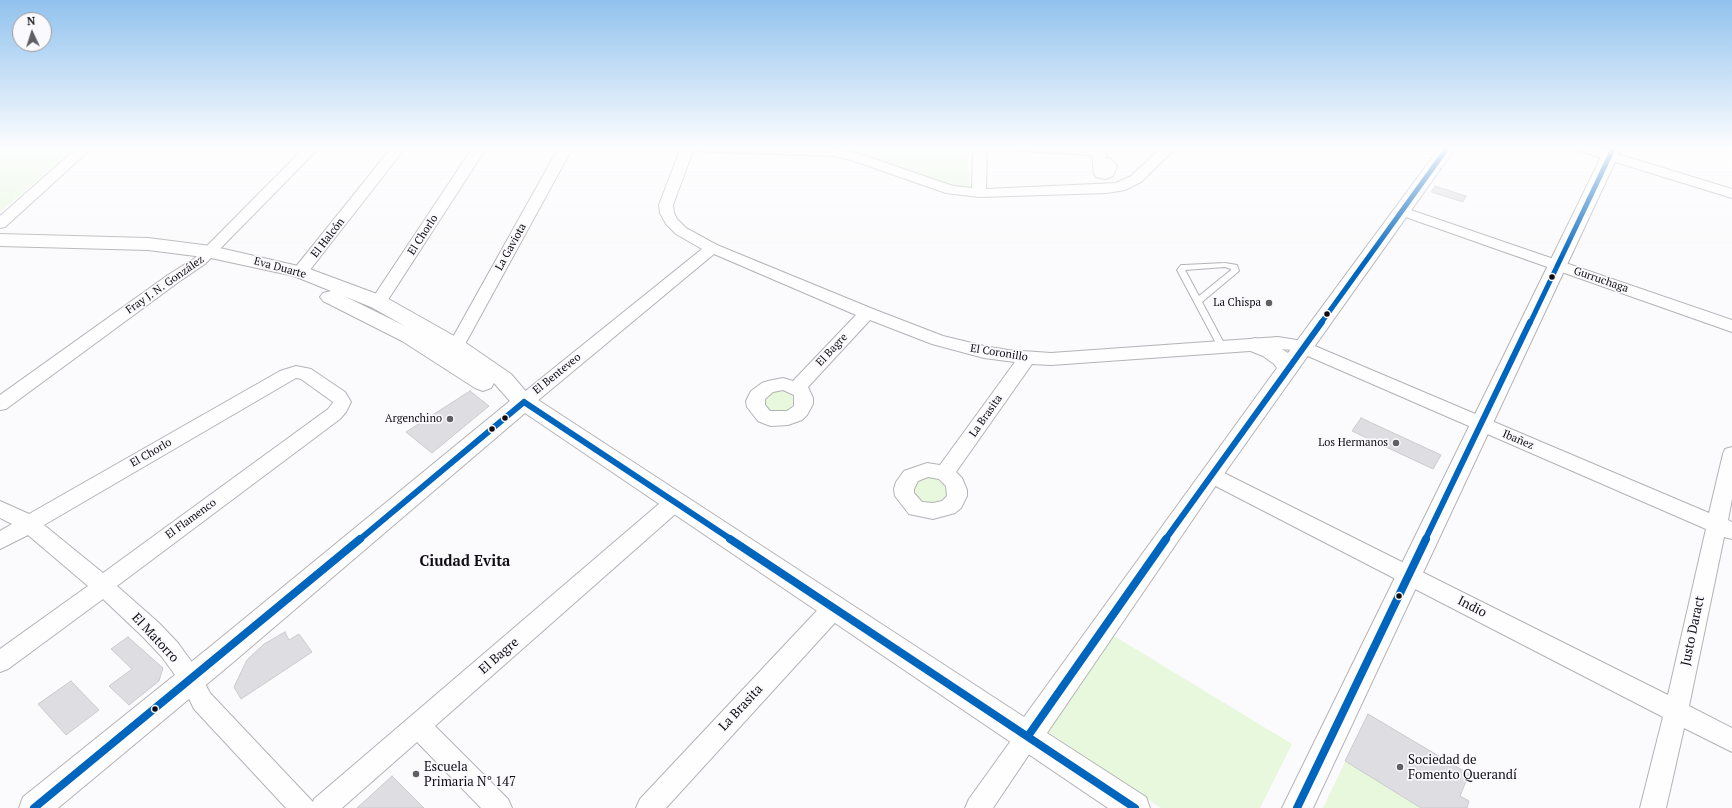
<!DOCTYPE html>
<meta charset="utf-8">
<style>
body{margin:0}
#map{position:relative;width:1732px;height:808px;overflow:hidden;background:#fbfafc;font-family:"PT Serif",serif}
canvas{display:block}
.north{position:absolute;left:12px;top:12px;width:40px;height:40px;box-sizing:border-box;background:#faf9fd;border:1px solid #9c9a9f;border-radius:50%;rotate:356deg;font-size:11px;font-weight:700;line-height:16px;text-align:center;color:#0f0c12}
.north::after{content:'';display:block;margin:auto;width:14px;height:18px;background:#625f64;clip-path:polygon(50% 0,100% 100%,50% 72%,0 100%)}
</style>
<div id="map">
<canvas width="1732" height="808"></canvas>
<div class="north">N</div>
</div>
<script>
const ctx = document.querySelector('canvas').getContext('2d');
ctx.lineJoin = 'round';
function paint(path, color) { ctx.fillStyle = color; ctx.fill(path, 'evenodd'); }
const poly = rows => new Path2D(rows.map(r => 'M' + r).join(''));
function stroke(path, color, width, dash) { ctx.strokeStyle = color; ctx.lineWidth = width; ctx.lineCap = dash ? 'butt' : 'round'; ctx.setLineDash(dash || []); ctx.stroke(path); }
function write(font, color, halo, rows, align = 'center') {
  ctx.font = font + ' "PT Serif",serif'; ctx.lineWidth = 3.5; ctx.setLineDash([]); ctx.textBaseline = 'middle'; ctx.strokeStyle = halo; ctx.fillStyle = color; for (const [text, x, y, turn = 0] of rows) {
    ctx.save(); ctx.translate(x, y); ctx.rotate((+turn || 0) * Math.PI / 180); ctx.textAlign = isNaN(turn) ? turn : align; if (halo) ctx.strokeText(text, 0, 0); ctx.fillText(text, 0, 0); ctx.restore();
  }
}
paint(poly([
 [0,147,75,147,0,212],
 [844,147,967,147,970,189,961,189,850,152],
 [774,391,784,391,792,396,794,403,789,410,784,413,773,413,764,409,763,399],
 [928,477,938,480,946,487,946,496,938,503,927,505,917,500,912,488,918,480],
 [1114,636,1292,744,1260,808,1161,808,1048,732],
 [1368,714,1469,774,1460,796,1469,801,1467,808,1323,808]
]), '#e7f8dd');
const building = poly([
 [1435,186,1466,196,1463,202,1431,192,1435,186],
 [470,391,489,406,432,453,406,432,470,391],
 [1361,418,1441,455,1433,469,1352,431,1361,418],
 [285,632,289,640,299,634,312,652,241,699,234,687,247,660,264,644,285,632],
 [128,637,163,668,159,681,129,705,109,686,132,669,111,649,128,637],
 [71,681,99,710,66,735,38,704,71,681],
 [1368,714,1469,774,1460,796,1469,801,1467,808,1421,808,1345,761,1368,714],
 [392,776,424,808,357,808,392,776]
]);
paint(building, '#dedee2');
stroke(building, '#cbcbcf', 1);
const service = poly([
 [1225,263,1237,265,1239,271,1202,302,1226,347,1222,350,1218,347,1177,270,1181,265,1184,265,1225,263],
 [1225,267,1231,269,1231,270,1199,296,1185,270,1225,267]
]);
const minor = poly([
 [78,147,93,147,5,227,0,228,0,216,78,147],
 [305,147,320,147,205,264,180,281,6,409,0,410,0,395,168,275,195,258,305,147],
 [392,147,406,147,306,275,300,277,294,275,292,272,294,269,392,147],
 [473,147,487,147,384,306,378,307,372,306,370,302,473,147],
 [559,147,573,147,464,346,462,350,456,352,450,350,448,346,559,147],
 [681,147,833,148,860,154,953,186,972,188,973,148,989,147,987,150,986,189,1116,183,1131,176,1162,147,1177,147,1141,182,1125,190,1107,193,979,197,946,193,851,160,833,156,693,151,673,205,674,213,677,219,686,228,717,245,873,309,943,336,984,346,1008,350,1051,353,1278,337,1303,341,1709,513,1723,454,1725,449,1732,447,1732,499,1728,520,1732,522,1732,539,1724,537,1689,706,1732,728,1732,752,1684,728,1666,808,1640,808,1663,717,1204,480,1201,475,1204,470,1211,468,1218,470,1668,695,1706,529,1294,350,1278,349,1051,365,1032,364,956,472,962,478,967,490,967,496,961,508,955,513,933,519,909,514,895,496,894,489,896,482,904,471,927,463,940,465,1015,362,984,358,932,344,870,320,808,387,813,398,813,404,807,415,802,420,788,425,771,426,765,424,758,421,747,407,746,401,751,391,762,383,768,381,783,378,793,381,856,315,714,254,530,407,524,408,518,407,515,402,518,397,702,249,676,234,666,224,660,213,659,205,681,147],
 [783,390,794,395,794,406,787,411,770,411,765,405,765,399,773,392,783,390],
 [928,477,939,479,946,486,947,496,942,501,933,503,922,502,914,493,914,489,918,481,928,477],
 [1017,147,1096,147,1101,148,1106,154,1106,158,1111,159,1117,166,1113,176,1105,179,1096,177,1094,174,1092,155,1024,151,1019,150,1017,147],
 [1574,147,1595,147,1732,189,1732,198,1576,150,1574,147],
 [1402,207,1732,320,1732,332,1397,214,1395,211,1397,208,1402,207],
 [296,366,311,369,345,392,351,402,346,412,340,419,117,586,159,623,178,643,199,672,210,693,313,802,314,799,667,497,674,495,681,497,684,503,681,509,435,726,508,799,512,808,481,808,417,742,342,808,286,808,194,709,183,686,162,657,143,637,103,599,8,669,0,672,0,649,88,586,28,535,0,549,0,531,12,524,0,518,0,501,29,514,280,371,296,366],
 [296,378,301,379,333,402,332,404,328,409,103,573,44,525,296,378],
 [834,599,842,601,845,608,842,615,666,808,636,808,640,799,826,601,834,599],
 [1028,725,1036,728,1040,736,1036,744,993,808,965,808,969,799,1020,728,1028,725]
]);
const tertiary = poly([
 [1440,147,1456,147,1219,481,1047,733,1146,797,1150,808,1108,808,525,413,231,664,58,808,19,808,23,797,211,646,516,396,524,394,532,396,1024,717,1277,368,1274,364,1263,356,1248,350,1245,345,1248,340,1255,338,1262,340,1277,346,1288,353,1440,147],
 [1606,147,1622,147,1313,808,1282,808,1606,147]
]);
const secondary = poly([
 [0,234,148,238,211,246,307,268,385,297,463,341,511,374,535,402,532,408,524,410,516,408,494,383,491,388,483,391,475,388,402,341,323,301,320,297,323,293,331,291,294,276,211,258,148,250,0,246,0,234],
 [344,296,371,307,405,326,344,296]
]);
stroke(service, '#b4b2b6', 2);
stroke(minor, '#b4b2b6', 2);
stroke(tertiary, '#b4b2b6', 2);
stroke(secondary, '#b4b2b6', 2);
paint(service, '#fefeff');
paint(minor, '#fefeff');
paint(tertiary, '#fefeff');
paint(secondary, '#fefeff');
stroke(poly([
 [1321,323,1448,147],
 [1530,323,1614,147]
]), '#0065bd', 5);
stroke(poly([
 [524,402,732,540],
 [359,540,524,402],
 [1165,540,1322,322],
 [1425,540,1530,322]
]), '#0065bd', 6);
stroke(poly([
 [730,539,1135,808],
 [1028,736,1166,539],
 [34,808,360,539],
 [1297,808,1426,539]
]), '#0065bd', 8);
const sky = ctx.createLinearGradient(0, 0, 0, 260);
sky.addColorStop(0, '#91c2ee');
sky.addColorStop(0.57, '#fdfdfe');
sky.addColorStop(1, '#fdfdfe00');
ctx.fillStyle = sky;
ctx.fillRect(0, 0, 1732, 260);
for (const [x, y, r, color] of [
 [1552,277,3.5,"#0f0c12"],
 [1269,303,4,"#625f64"],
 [1327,314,3.5,"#0f0c12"],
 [505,418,3.5,"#0f0c12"],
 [450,419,4,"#625f64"],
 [492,429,3.5,"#0f0c12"],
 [1396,443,4,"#625f64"],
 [1399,596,3.5,"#0f0c12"],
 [155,709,3.5,"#0f0c12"],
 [1400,767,4,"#625f64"],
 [416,774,4,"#625f64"]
]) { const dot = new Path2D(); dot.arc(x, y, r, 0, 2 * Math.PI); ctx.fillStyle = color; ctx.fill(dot); stroke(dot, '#faf9fd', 1.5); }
write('11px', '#0f0c12', '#faf9fd', [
 ["El Chorlo",423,235,-57],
 ["El Halcón",328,238,-52],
 ["La Gaviota",511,247,-61],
 ["Eva Duarte",280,268,15],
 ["Gurruchaga",1601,280,19],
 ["Fray J. N. González",165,285,-35],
 ["El Bagre",832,350,-47],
 ["El Coronillo",999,353,9],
 ["El Benteveo",557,374,-39],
 ["La Brasita",986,416,-55],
 ["Ibañez",1518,440,23],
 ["El Chorlo",151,453,-30],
 ["El Flamenco",191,519,-36]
]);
write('11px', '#0f0c12', '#faf9fd', [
 ["La Chispa",1261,303],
 ["Argenchino",442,419],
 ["Los Hermanos",1388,443]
], 'right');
write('13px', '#0f0c12', '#faf9fd', [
 ["Indio",1472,607,27],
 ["Justo Daract",1693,631,-78],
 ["El Matorro",155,638,47],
 ["El Bagre",499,656,-41],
 ["La Brasita",741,708,-47]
]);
write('13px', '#0f0c12', '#faf9fd', [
 ["Sociedad de",1408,760],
 ["Fomento Querandí",1408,775],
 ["Escuela",424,767],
 ["Primaria N° 147",424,782]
], 'left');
write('bold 15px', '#0f0c12', '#faf9fd', [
 ["Ciudad Evita",465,562]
]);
</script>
